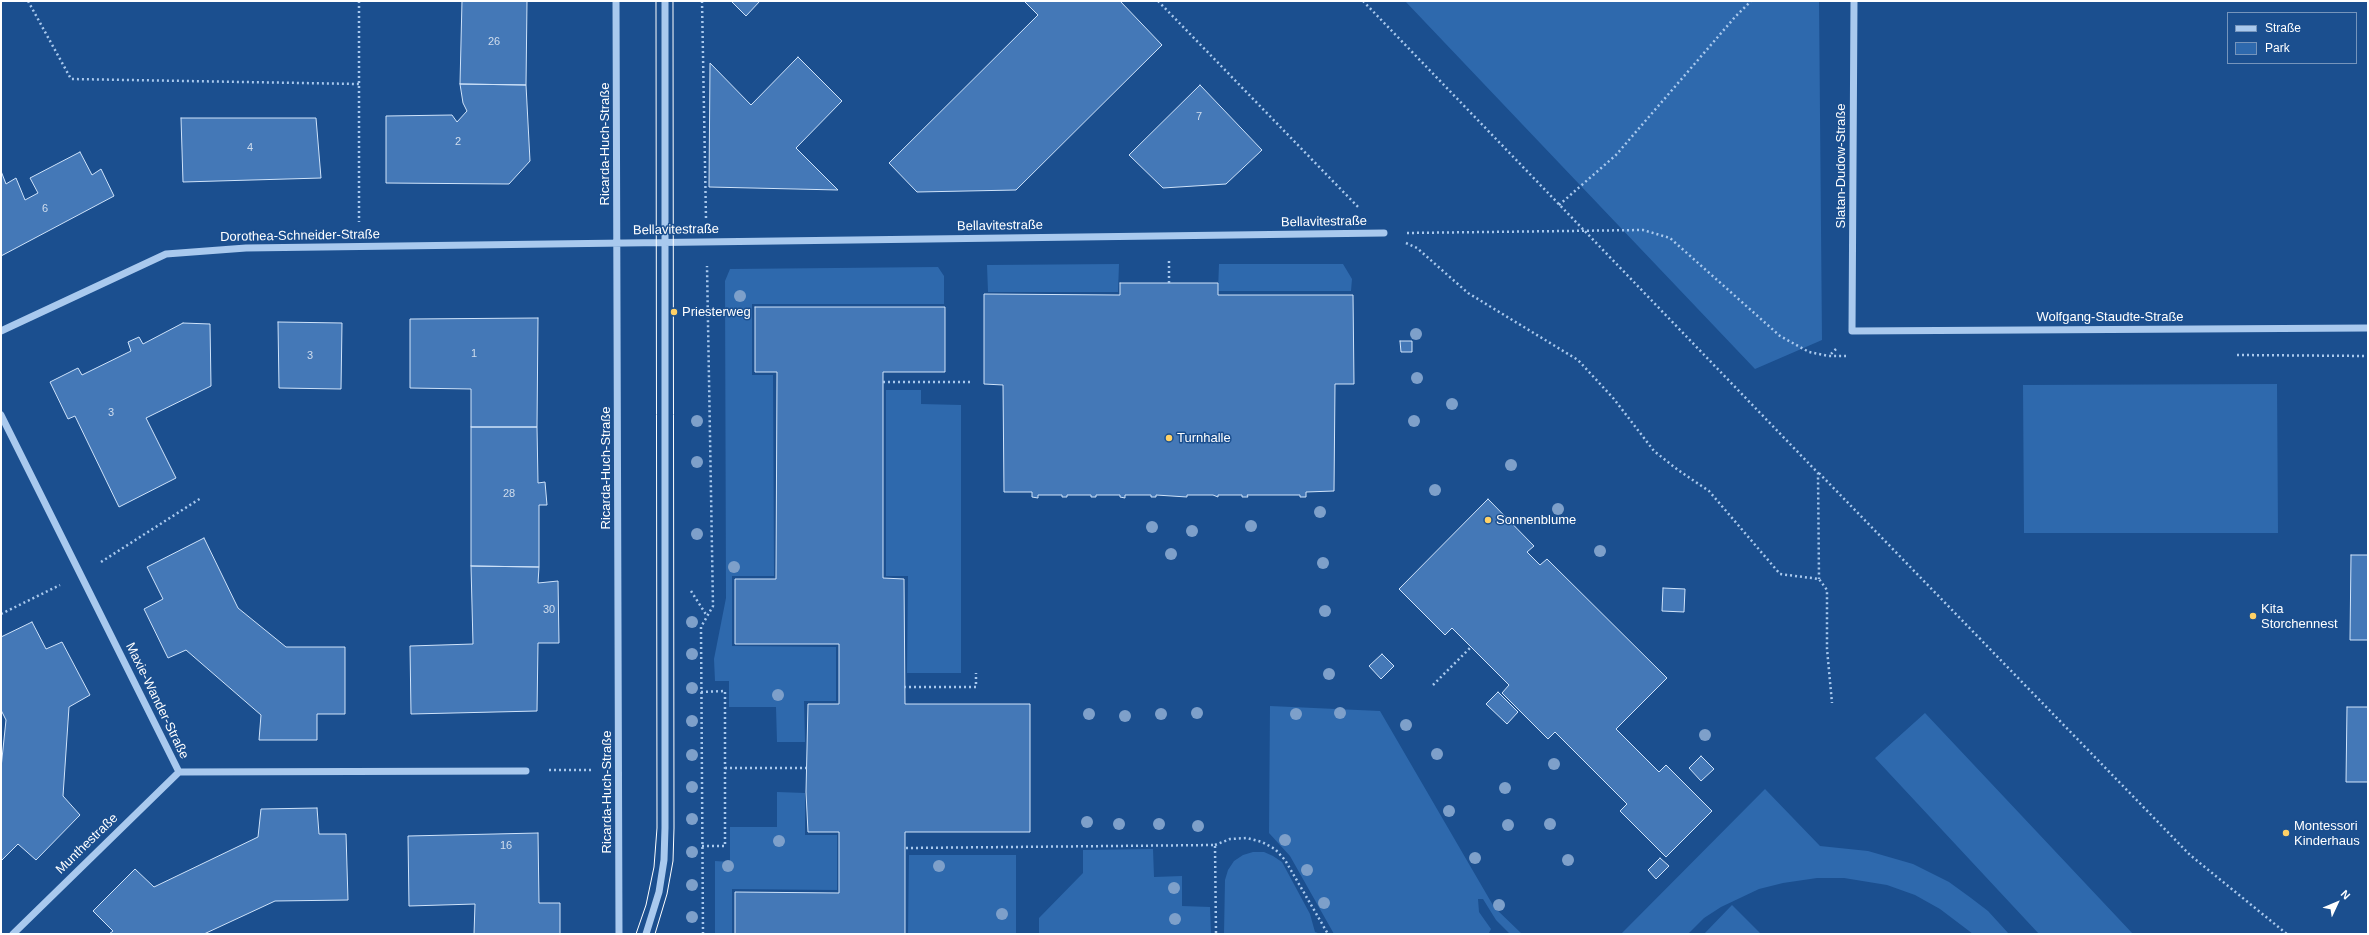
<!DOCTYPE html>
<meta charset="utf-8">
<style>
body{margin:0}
#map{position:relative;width:2369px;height:935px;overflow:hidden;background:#1b4f8f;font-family:Helvetica,sans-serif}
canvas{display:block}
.frame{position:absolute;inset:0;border:2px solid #fff;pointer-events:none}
.legend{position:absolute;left:2227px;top:12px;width:130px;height:52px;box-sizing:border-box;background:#1b4f8f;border:1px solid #7695bc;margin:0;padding:5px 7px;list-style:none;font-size:12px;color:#fff}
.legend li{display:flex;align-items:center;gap:8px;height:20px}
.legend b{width:20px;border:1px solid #7695bc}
.north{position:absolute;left:2317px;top:883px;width:40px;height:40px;-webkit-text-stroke:3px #1b4f8f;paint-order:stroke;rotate:46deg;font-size:11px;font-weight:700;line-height:16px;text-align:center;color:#fff}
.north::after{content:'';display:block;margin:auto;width:14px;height:18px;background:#fff;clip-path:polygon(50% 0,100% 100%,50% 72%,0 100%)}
</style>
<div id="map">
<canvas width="2369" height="935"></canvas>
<div class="frame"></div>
<ul class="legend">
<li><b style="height:5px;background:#a9c9ee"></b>Straße</li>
<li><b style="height:11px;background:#2e69ad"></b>Park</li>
</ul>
<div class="north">N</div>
</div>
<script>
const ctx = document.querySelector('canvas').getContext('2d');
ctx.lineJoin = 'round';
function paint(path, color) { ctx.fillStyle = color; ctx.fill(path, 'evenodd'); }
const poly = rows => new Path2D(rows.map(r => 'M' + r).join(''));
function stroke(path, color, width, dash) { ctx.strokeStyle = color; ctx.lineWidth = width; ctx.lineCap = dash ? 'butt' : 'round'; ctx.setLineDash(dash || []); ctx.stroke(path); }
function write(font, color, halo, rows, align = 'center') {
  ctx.font = font + ' Helvetica,sans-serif'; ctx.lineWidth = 3; ctx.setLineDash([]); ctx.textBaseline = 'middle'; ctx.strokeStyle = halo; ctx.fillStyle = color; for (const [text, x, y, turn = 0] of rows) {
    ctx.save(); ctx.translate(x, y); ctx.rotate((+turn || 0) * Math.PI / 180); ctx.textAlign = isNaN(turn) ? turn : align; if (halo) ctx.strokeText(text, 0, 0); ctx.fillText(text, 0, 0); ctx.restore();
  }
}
paint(poly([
 [1405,1,1819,1,1822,340,1755,369],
 [1119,264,1118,292,988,292,987,265],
 [1219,264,1343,264,1352,279,1351,291,1218,291],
 [938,267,944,276,944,304,752,304,752,375,773,375,774,576,732,576,732,646,836,647,836,701,804,701,805,742,777,742,776,707,729,707,729,681,715,681,714,659,726,598,725,281,730,269],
 [2277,384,2278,533,2024,533,2023,385],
 [886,390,921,390,921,404,961,405,961,673,907,673,908,576,886,576],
 [1270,706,1380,711,1494,907,1522,934,1510,934,1496,920,1483,899,1478,899,1479,912,1491,929,1489,933,1334,934,1290,856,1269,833],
 [1925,713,2133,934,2039,934,1875,758],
 [1765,789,1820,846,1868,851,1913,864,1949,882,1971,898,1988,911,2009,934,1973,934,1940,909,1915,895,1887,885,1844,878,1817,878,1783,883,1759,889,1721,907,1704,918,1688,934,1621,934],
 [777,792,805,793,805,835,837,835,837,890,732,889,732,934,715,934,715,861,730,862,730,827,777,827],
 [1153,849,1154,877,1182,876,1182,906,1210,907,1211,934,1039,934,1039,918,1083,873,1083,850],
 [1253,852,1264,852,1273,856,1282,862,1310,914,1315,932,1321,934,1224,934,1225,880,1228,870,1234,861,1243,855],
 [909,855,1016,855,1016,934,908,934],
 [1732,905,1761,934,1704,934]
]), '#2e69ad');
const building = poly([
 [462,1,527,1,526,85,460,84,462,1],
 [731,1,760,1,746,16,731,1],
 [1027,1,1120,1,1162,45,1016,190,917,192,889,163,1038,15,1025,2,1027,1],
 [798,57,842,101,796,148,838,190,709,187,710,63,751,105,798,57],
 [460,84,526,85,530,161,509,184,386,183,386,116,452,115,457,122,467,111,463,103,460,84],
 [1200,85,1262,150,1226,184,1163,188,1129,155,1200,85],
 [181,118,316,118,321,178,183,182,181,118],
 [80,152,92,175,101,169,114,196,1,256,1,171,6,184,16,178,25,200,38,193,30,178,80,152],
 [1120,283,1218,283,1218,295,1353,295,1354,384,1335,384,1334,491,1306,492,1306,497,1300,497,1300,495,1247,495,1248,497,1242,497,1242,495,1218,495,1218,497,1213,495,1187,495,1187,497,1156,495,1156,497,1151,497,1151,495,1125,495,1125,498,1120,497,1120,495,1096,495,1096,497,1091,497,1091,495,1067,495,1067,497,1062,497,1062,495,1038,495,1038,498,1032,497,1032,492,1004,492,1003,385,984,384,984,294,1120,295,1120,283],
 [755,307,945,307,945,372,883,372,883,578,904,579,905,704,1030,704,1030,832,905,832,905,934,735,934,735,892,839,893,839,832,808,832,806,792,808,704,839,704,839,644,735,644,735,579,776,579,777,372,755,372,755,307],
 [538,318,537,427,471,427,471,389,410,388,410,319,538,318],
 [278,322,342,323,341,389,279,388,278,322],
 [183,323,210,324,211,386,146,418,176,478,119,507,75,416,68,419,50,382,78,368,82,375,131,351,128,342,139,337,143,344,183,323],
 [1400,341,1412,341,1412,352,1401,352,1400,341],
 [471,427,537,427,538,483,545,482,547,505,539,505,539,567,471,566,471,427],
 [1488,499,1534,546,1527,552,1540,565,1547,559,1667,678,1616,729,1659,772,1666,765,1712,811,1666,857,1620,811,1627,804,1555,732,1548,739,1502,693,1509,685,1452,628,1445,635,1399,589,1488,499],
 [204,538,238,608,286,647,345,647,345,714,317,714,317,740,259,740,261,715,186,650,168,658,144,609,163,599,147,567,204,538],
 [2351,555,2368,555,2368,640,2350,640,2351,555],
 [471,566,539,567,538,583,558,581,559,643,538,643,537,711,411,714,410,646,473,644,471,566],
 [1663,588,1685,589,1684,612,1662,611,1663,588],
 [32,622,46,649,62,642,90,695,69,707,63,796,80,815,36,860,18,844,1,861,1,768,6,720,1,710,1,637,32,622],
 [1382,654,1394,666,1381,679,1369,666,1382,654],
 [1498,692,1518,712,1507,724,1486,704,1498,692],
 [2347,707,2368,707,2368,782,2346,782,2347,707],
 [1701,756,1714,769,1701,781,1689,768,1701,756],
 [317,808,319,834,346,834,348,900,275,901,204,934,109,934,113,931,93,911,135,869,154,887,258,837,261,809,317,808],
 [538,833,539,903,560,903,560,934,474,934,475,904,409,906,408,836,538,833],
 [1660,858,1669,866,1656,879,1648,870,1660,858]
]);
paint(building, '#4478b7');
stroke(building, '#cfe3fa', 1);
stroke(poly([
 [28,1,71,79,359,84],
 [359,1,359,222],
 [702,1,706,219],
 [1158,1,1360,209],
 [1363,1,1818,473,1819,579],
 [1559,205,1616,155,1735,17,1751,1],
 [1407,233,1643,230,1670,238,1780,336,1809,352,1829,356],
 [1406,243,1417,248,1468,293,1578,360,1614,399,1654,451,1678,470,1709,491,1780,574,1819,579,1827,590,1827,649,1832,703],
 [1169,261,1169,283],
 [689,312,708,312],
 [1836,349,1829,356,1846,356],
 [2237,355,2368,356],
 [883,382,972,382],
 [1819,473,2190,855,2287,934],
 [101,562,201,498],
 [691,591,707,616],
 [1,614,60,585],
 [1433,685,1471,647],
 [904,687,976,687,976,673],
 [701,692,725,691,725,846,702,846],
 [725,768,806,768],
 [549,770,594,770],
 [1215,845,1230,839,1247,838,1262,842,1275,849,1285,860,1328,934],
 [906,848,1215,845,1216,934],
 [703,934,701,627,713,606,707,266]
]), '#a9c9ee', 2.5, [2, 3]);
stroke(poly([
 [616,1,619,934],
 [1854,1,1852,331,2368,328],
 [1,331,166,254,246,248,1384,233],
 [1,415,179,772,526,771],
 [13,934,179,772],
 [646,934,659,892,664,860,665,828,665,1]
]), '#a9c9ee', 7);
stroke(poly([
 [636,934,646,905,654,867,657,828,656,1],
 [655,934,667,894,673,861,674,828,673,1]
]), '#fff', 1);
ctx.fillStyle = '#7ea0ca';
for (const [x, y] of [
 [740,296],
 [1416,334],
 [1417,378],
 [1452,404],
 [697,421],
 [1414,421],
 [697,462],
 [1511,465],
 [1435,490],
 [1558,509],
 [1320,512],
 [1251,526],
 [1152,527],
 [1192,531],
 [697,534],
 [1600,551],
 [1171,554],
 [1323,563],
 [734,567],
 [1325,611],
 [692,622],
 [692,654],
 [1329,674],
 [692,688],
 [778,695],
 [1197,713],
 [1340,713],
 [1089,714],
 [1161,714],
 [1296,714],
 [1125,716],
 [692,721],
 [1406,725],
 [1705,735],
 [1437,754],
 [692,755],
 [1554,764],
 [692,787],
 [1505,788],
 [1449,811],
 [692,819],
 [1087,822],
 [1119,824],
 [1159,824],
 [1550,824],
 [1508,825],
 [1198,826],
 [1285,840],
 [779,841],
 [692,852],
 [1475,858],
 [1568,860],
 [728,866],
 [939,866],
 [1307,870],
 [692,885],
 [1174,888],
 [1324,903],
 [1499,905],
 [1002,914],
 [692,917],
 [1175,919]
]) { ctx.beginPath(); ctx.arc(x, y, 6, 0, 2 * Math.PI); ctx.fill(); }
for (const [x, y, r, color] of [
 [674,312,4,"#ffd166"],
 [1169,438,4,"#ffd166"],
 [1488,520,4,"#ffd166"],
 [2253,616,4,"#ffd166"],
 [2286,833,4,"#ffd166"]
]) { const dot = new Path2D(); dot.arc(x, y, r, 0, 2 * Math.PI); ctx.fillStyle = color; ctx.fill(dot); stroke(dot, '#1b4f8f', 1.5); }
write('11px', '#d0dded', null, [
 ["26",494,42],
 ["7",1199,117],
 ["2",458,142],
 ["4",250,148],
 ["6",45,209],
 ["1",474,354],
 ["3",310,356],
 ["3",111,413],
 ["28",509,494],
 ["30",549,610],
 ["16",506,846]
]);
write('13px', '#fff', '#1b4f8f', [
 ["Ricarda-Huch-Straße",605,144,-90],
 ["Slatan-Dudow-Straße",1841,166,-90],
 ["Bellavitestraße",1324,222,-1],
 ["Bellavitestraße",1000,226,-1],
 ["Bellavitestraße",676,230,-1],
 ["Dorothea-Schneider-Straße",300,236,-1],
 ["Wolfgang-Staudte-Straße",2110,317],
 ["Ricarda-Huch-Straße",606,468,-90],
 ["Maxie-Wander-Straße",157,701,64],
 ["Ricarda-Huch-Straße",607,792,-90],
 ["Munthestraße",87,844,-44]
]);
write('13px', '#fff', '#1b4f8f', [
 ["Priesterweg",682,312],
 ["Turnhalle",1177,438],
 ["Sonnenblume",1496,520],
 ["Kita",2261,609],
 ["Storchennest",2261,624],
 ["Montessori",2294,826],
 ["Kinderhaus",2294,841]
], 'left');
</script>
